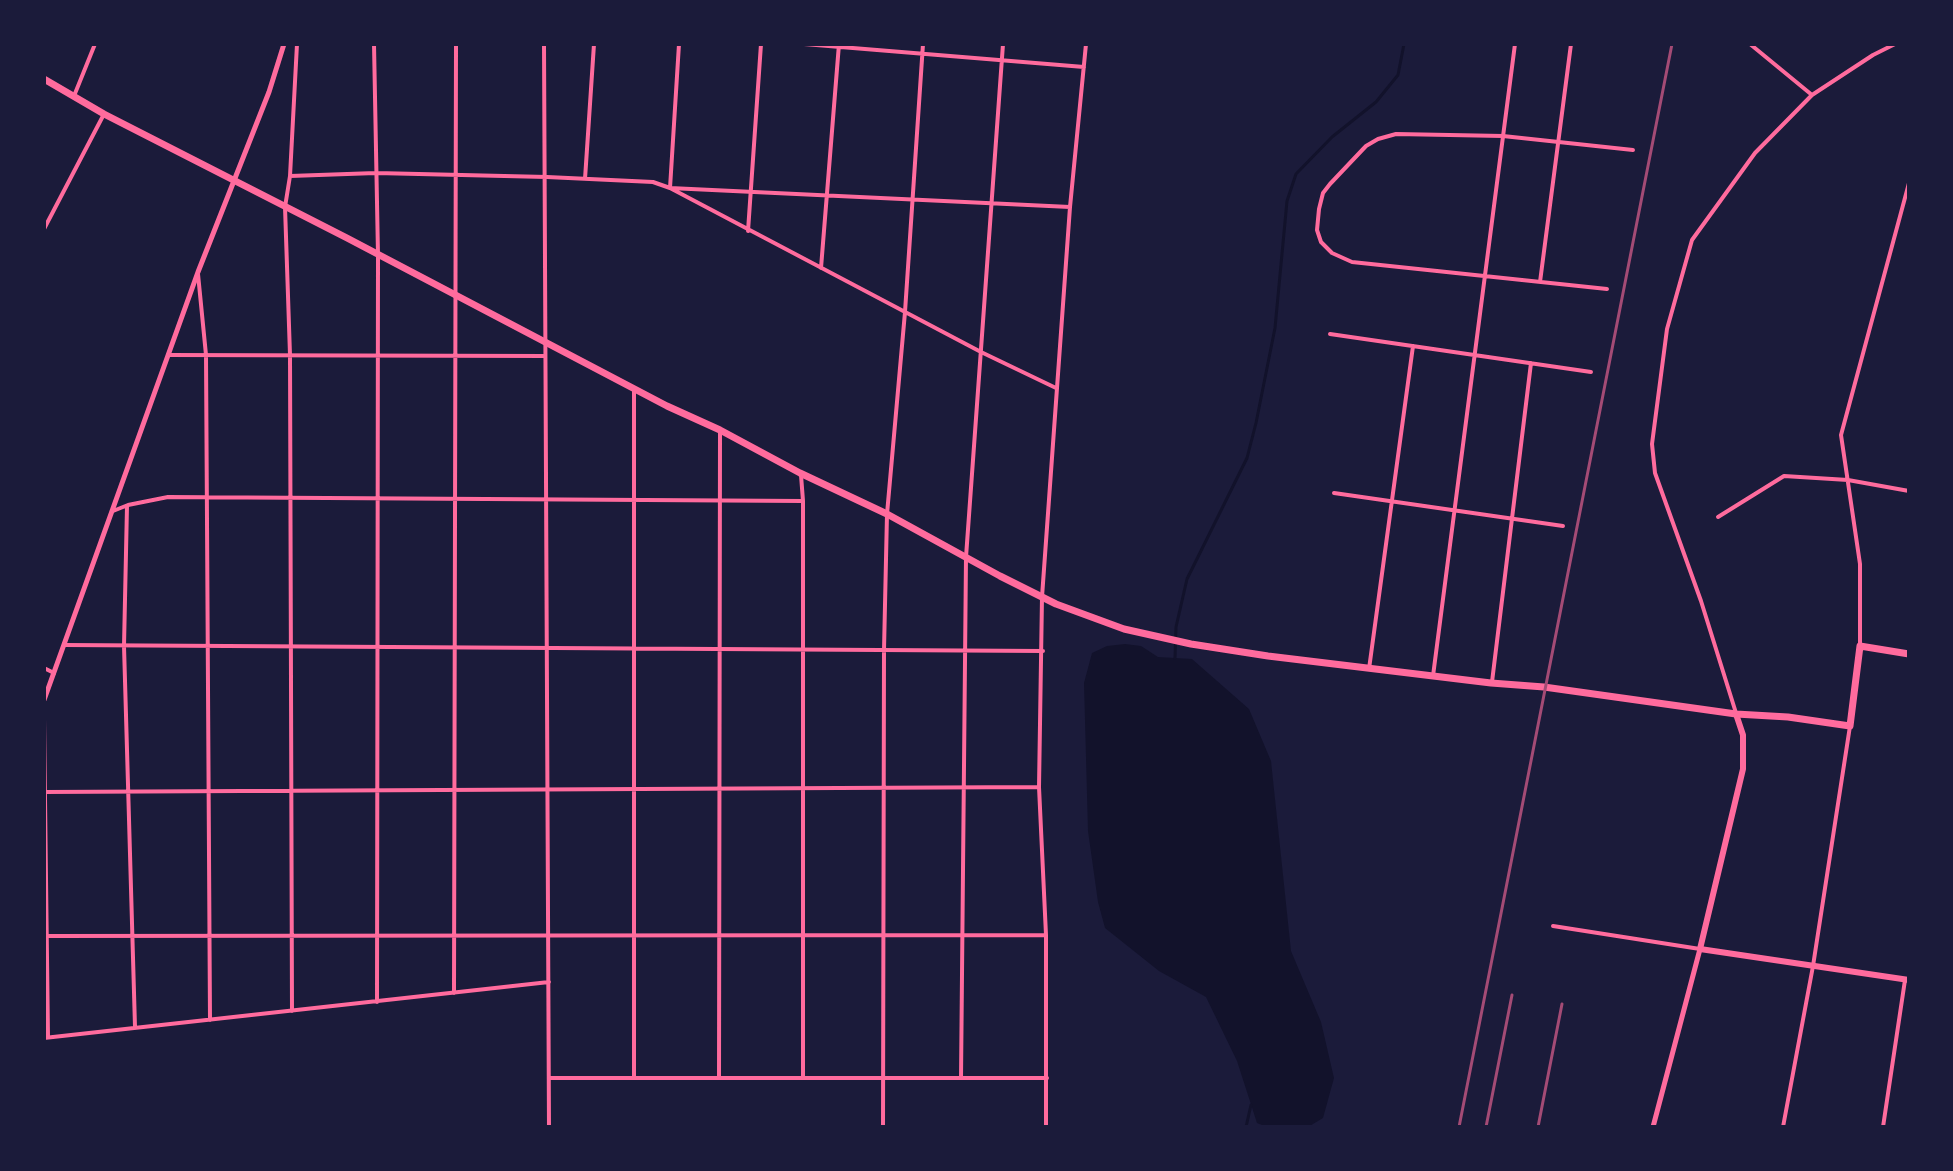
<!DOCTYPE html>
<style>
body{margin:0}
#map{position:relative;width:1953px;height:1171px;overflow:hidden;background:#1b1b3a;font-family:"Public Sans",sans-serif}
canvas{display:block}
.frame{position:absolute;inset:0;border:46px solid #1b1b3a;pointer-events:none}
</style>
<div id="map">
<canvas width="1953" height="1171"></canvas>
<div class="frame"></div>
</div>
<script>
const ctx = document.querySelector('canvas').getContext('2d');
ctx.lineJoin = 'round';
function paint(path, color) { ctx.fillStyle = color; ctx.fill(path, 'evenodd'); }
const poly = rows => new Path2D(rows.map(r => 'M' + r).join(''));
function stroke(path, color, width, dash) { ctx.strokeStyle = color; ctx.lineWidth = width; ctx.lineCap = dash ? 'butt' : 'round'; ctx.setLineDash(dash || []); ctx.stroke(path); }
paint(poly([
 [1125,644,1141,646,1158,657,1192,659,1249,709,1271,761,1291,951,1321,1022,1334,1078,1323,1118,1308,1127,1267,1127,1257,1123,1237,1061,1206,997,1159,971,1105,928,1098,902,1088,831,1084,683,1092,653,1107,646]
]), '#12122b');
stroke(poly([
 [1175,658,1176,627,1187,579,1247,458,1256,423,1275,328,1287,201,1296,174,1332,137,1376,102,1398,75,1404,44],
 [1246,1127,1251,1105]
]), '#12122b', 3);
stroke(poly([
 [374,44,378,255,377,1002],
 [544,44,549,1127],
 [679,44,670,188,981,352,1056,388],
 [804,44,1084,67],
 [1750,44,1812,95],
 [74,96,95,44],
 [290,176,376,173,547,177,653,182,670,188,1070,207],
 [585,179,594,44],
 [44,229,104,114],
 [748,231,761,44],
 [821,268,839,44],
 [198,274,206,355,210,1020],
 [1540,282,1571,44],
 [1607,289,1352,262,1332,253,1321,242,1317,230,1319,209,1323,193,1330,184,1366,146,1378,139,1396,134,1503,136,1633,150],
 [1330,334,1591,372],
 [168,355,545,356],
 [634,389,634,1078],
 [801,475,803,501,803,1078],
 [1334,493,1563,526],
 [127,506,124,646,135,1027],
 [113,511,128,505,168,497,803,501],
 [1718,517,1784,476,1848,480,1909,491],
 [64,645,1043,651],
 [1860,646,1860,564,1841,435,1909,183],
 [44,668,54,673],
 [1369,669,1413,346],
 [1433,676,1515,44],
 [1492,682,1531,363],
 [1736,713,1701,601,1655,473,1652,444,1667,329,1692,240,1755,153,1812,95,1873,55,1895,44],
 [44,719,48,1037],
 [44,792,1038,787],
 [1553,926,1700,949],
 [44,936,1046,935],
 [454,993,456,44],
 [292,1011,290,355,285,207,290,176,297,44],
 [44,1038,549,982],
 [549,1078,1047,1078],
 [719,1078,720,432],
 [961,1078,966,557,1003,44],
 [883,1127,884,650,887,514,905,312,923,44],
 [1046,1127,1046,935,1039,787,1042,597,1070,207,1086,44],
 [1783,1127,1813,966,1850,726],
 [1883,1127,1905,980]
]), '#ff6b9d', 4);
stroke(poly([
 [44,700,198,272,269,92,284,44],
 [1653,1127,1700,949]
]), '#ff6b9d', 5);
stroke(poly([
 [1736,714,1743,735,1743,769,1700,949,1909,980]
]), '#ff6b9d', 6);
stroke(poly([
 [44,79,104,114,347,238,667,406,720,430,800,473,887,514,1000,576,1056,604,1124,629,1191,644,1268,656,1491,683,1544,687,1736,714,1788,717,1850,726,1860,646,1909,654]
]), '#ff6b9d', 7);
stroke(poly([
 [1459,1127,1672,44],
 [1486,1127,1512,995],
 [1538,1127,1562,1004]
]), '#a44b75', 3);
</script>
